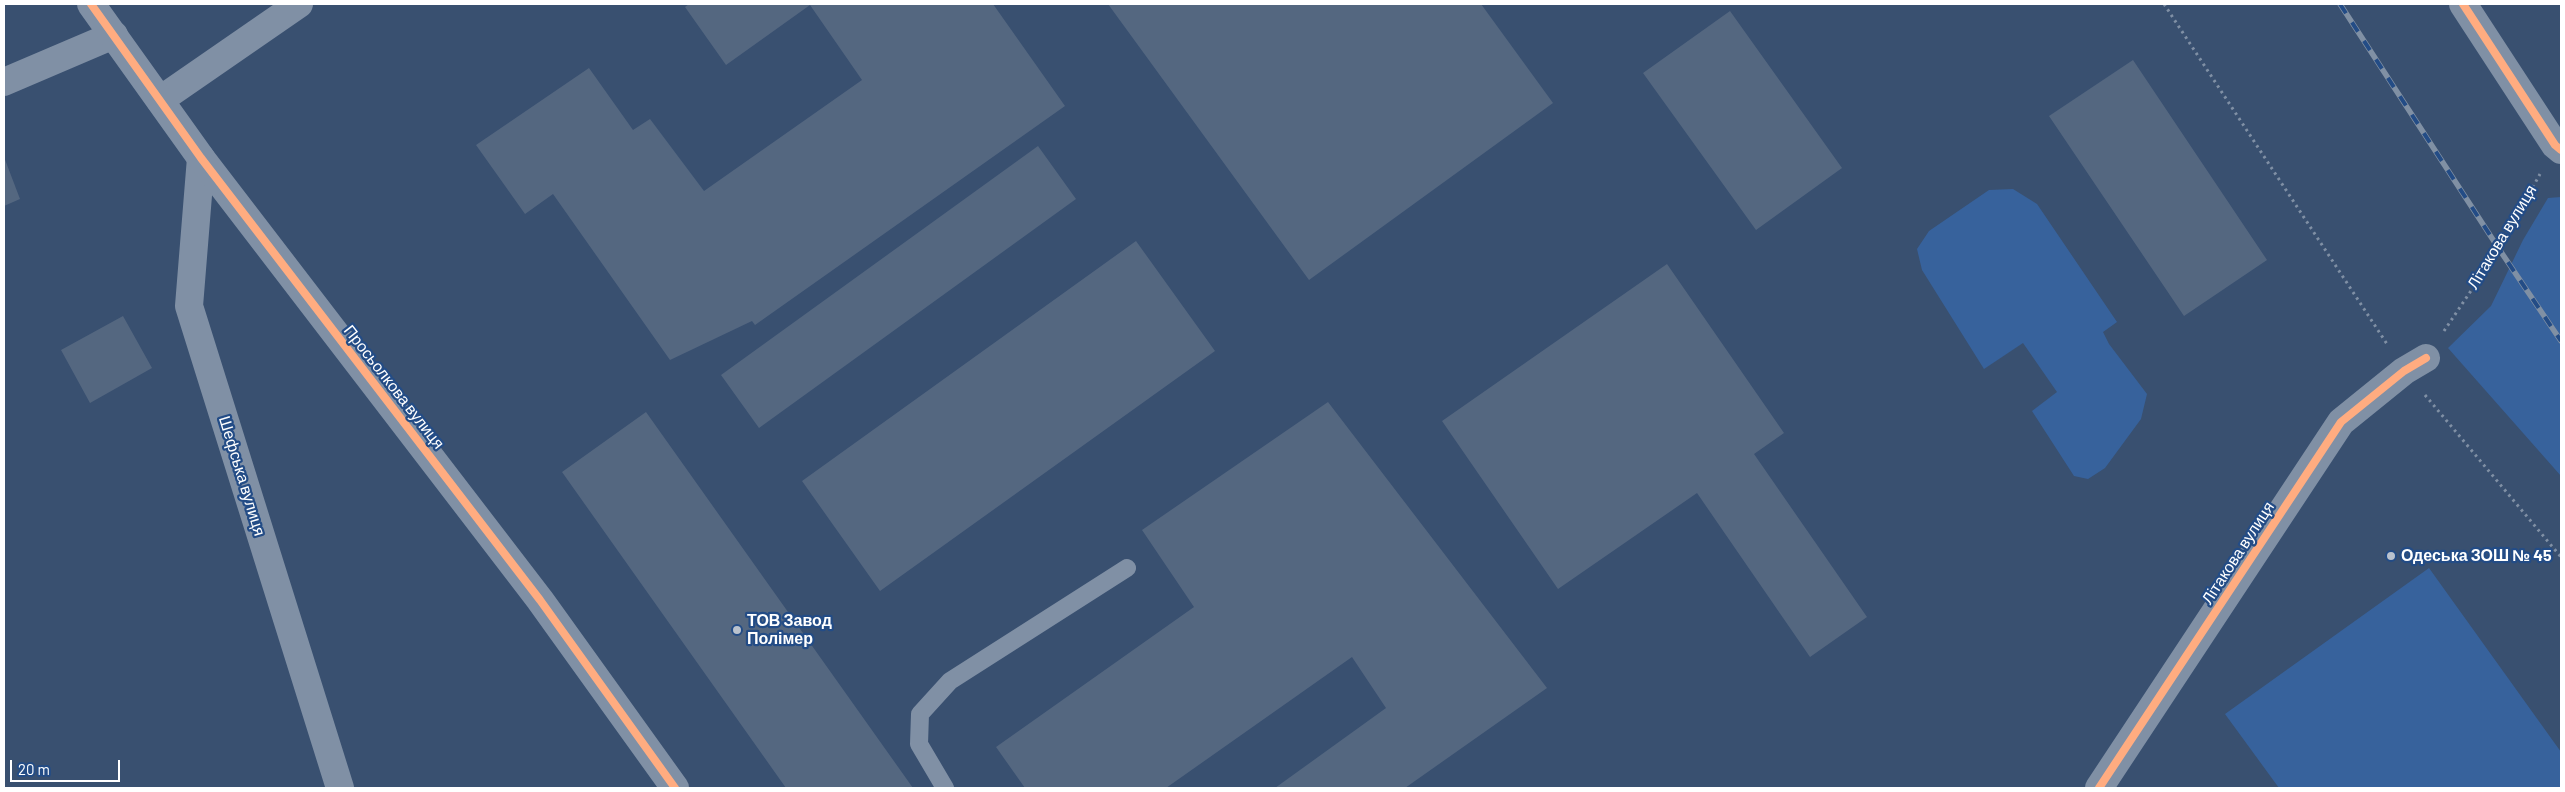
<!DOCTYPE html>
<meta charset="utf-8">
<style>
body{margin:0}
#map{position:relative;width:2565px;height:792px;overflow:hidden;background:#395070;font-family:Barlow,sans-serif}
canvas{display:block}
.frame{position:absolute;inset:0;border:5px solid #fff;pointer-events:none}
.scale{position:absolute;left:10px;top:760px;width:110px;height:22px;box-sizing:border-box;border:2px solid #fff;border-top:0;padding-left:6px;font-size:15px;line-height:18px;white-space:nowrap;color:#fff;-webkit-text-stroke:4px #234c86;paint-order:stroke}
</style>
<div id="map">
<canvas width="2565" height="792"></canvas>
<div class="frame"></div>
<div class="scale">20 m</div>
</div>
<script>
const ctx = document.querySelector('canvas').getContext('2d');
ctx.lineJoin = 'round';
function paint(path, color) { ctx.fillStyle = color; ctx.fill(path, 'evenodd'); }
const poly = rows => new Path2D(rows.map(r => 'M' + r).join(''));
function stroke(path, color, width, dash) { ctx.strokeStyle = color; ctx.lineWidth = width; ctx.lineCap = dash ? 'butt' : 'round'; ctx.setLineDash(dash || []); ctx.stroke(path); }
function write(font, color, halo, rows, align = 'center') {
  ctx.font = font + ' Barlow,sans-serif'; ctx.lineWidth = 4.5; ctx.setLineDash([]); ctx.textBaseline = 'middle'; ctx.strokeStyle = halo; ctx.fillStyle = color; for (const [text, x, y, turn = 0] of rows) {
    ctx.save(); ctx.translate(x, y); ctx.rotate((+turn || 0) * Math.PI / 180); ctx.textAlign = isNaN(turn) ? turn : align; if (halo) ctx.strokeText(text, 0, 0); ctx.fillText(text, 0, 0); ctx.restore();
  }
}
paint(poly([
 [2013,189,2037,204,2117,322,2103,332,2109,344,2147,394,2141,419,2105,468,2088,479,2074,476,2032,411,2057,392,2023,343,1984,369,1922,270,1917,249,1929,231,1989,190],
 [2561,197,2561,476,2448,348,2491,306,2523,240,2548,198],
 [2429,568,2561,752,2561,788,2279,788,2225,714]
]), '#37629c');
paint(poly([
 [689,4,993,4,1065,106,755,325,752,321,670,360,553,194,525,214,476,145,589,68,633,130,650,119,704,191,862,80,810,5,726,65,685,7],
 [1108,4,1481,4,1553,103,1309,280],
 [1730,11,1842,168,1756,230,1643,73],
 [2133,60,2267,260,2184,316,2049,116],
 [1038,146,1076,199,759,428,721,375],
 [4,157,20,199,4,206],
 [1136,241,1215,351,880,591,802,481],
 [1667,264,1784,433,1754,454,1867,617,1810,657,1697,493,1558,589,1442,421],
 [123,316,152,368,90,403,61,350],
 [1328,402,1547,688,1405,788,1275,788,1386,708,1352,657,1166,788,1025,788,996,747,1194,607,1142,530],
 [646,412,913,788,786,788,562,472]
]), '#546780');
stroke(poly([
 [2164,4,2387,344],
 [2444,331,2499,249,2540,174],
 [2425,395,2561,557]
]), '#8090a5', 3, [2.5, 4]);
stroke(poly([
 [945,788,919,744,920,714,950,681,1127,568]
]), '#8090a5', 18);
stroke(poly([
 [2463,4,2555,145,2561,150],
 [4,82,114,35],
 [160,100,299,4],
 [201,158,189,306,340,788],
 [2099,788,2341,422,2404,371,2426,358]
]), '#8090a5', 28);
stroke(poly([
 [91,4,201,158,540,600,675,788]
]), '#8090a5', 28);
const rail = poly([
 [2340,4,2499,249,2561,341]
]);
stroke(rail, '#8090a4', 5.5);
stroke(rail, '#234c86', 4, [11]);
stroke(poly([
 [91,4,201,158,540,600,675,788],
 [2463,4,2555,145,2561,150],
 [2099,788,2341,422,2404,371,2426,358]
]), '#ffac80', 8);
for (const [x, y, r, color] of [
 [2391,556,5,"#bac2cd"],
 [737,630,5,"#bac2cd"]
]) { const dot = new Path2D(); dot.arc(x, y, r, 0, 2 * Math.PI); ctx.fillStyle = color; ctx.fill(dot); stroke(dot, '#234c86', 2); }
write('16px', '#fff', '#234c86', [
 ["Літакова вулиця",2502,237,-59],
 ["Просьолкова вулиця",394,387,52],
 ["Шефська вулиця",242,476,73],
 ["Літакова вулиця",2238,553,-57]
]);
write('bold 16px', '#fff', '#234c86', [
 ["Одеська ЗОШ № 45",2401,556],
 ["ТОВ Завод",747,621],
 ["Полімер",747,639]
], 'left');
</script>
